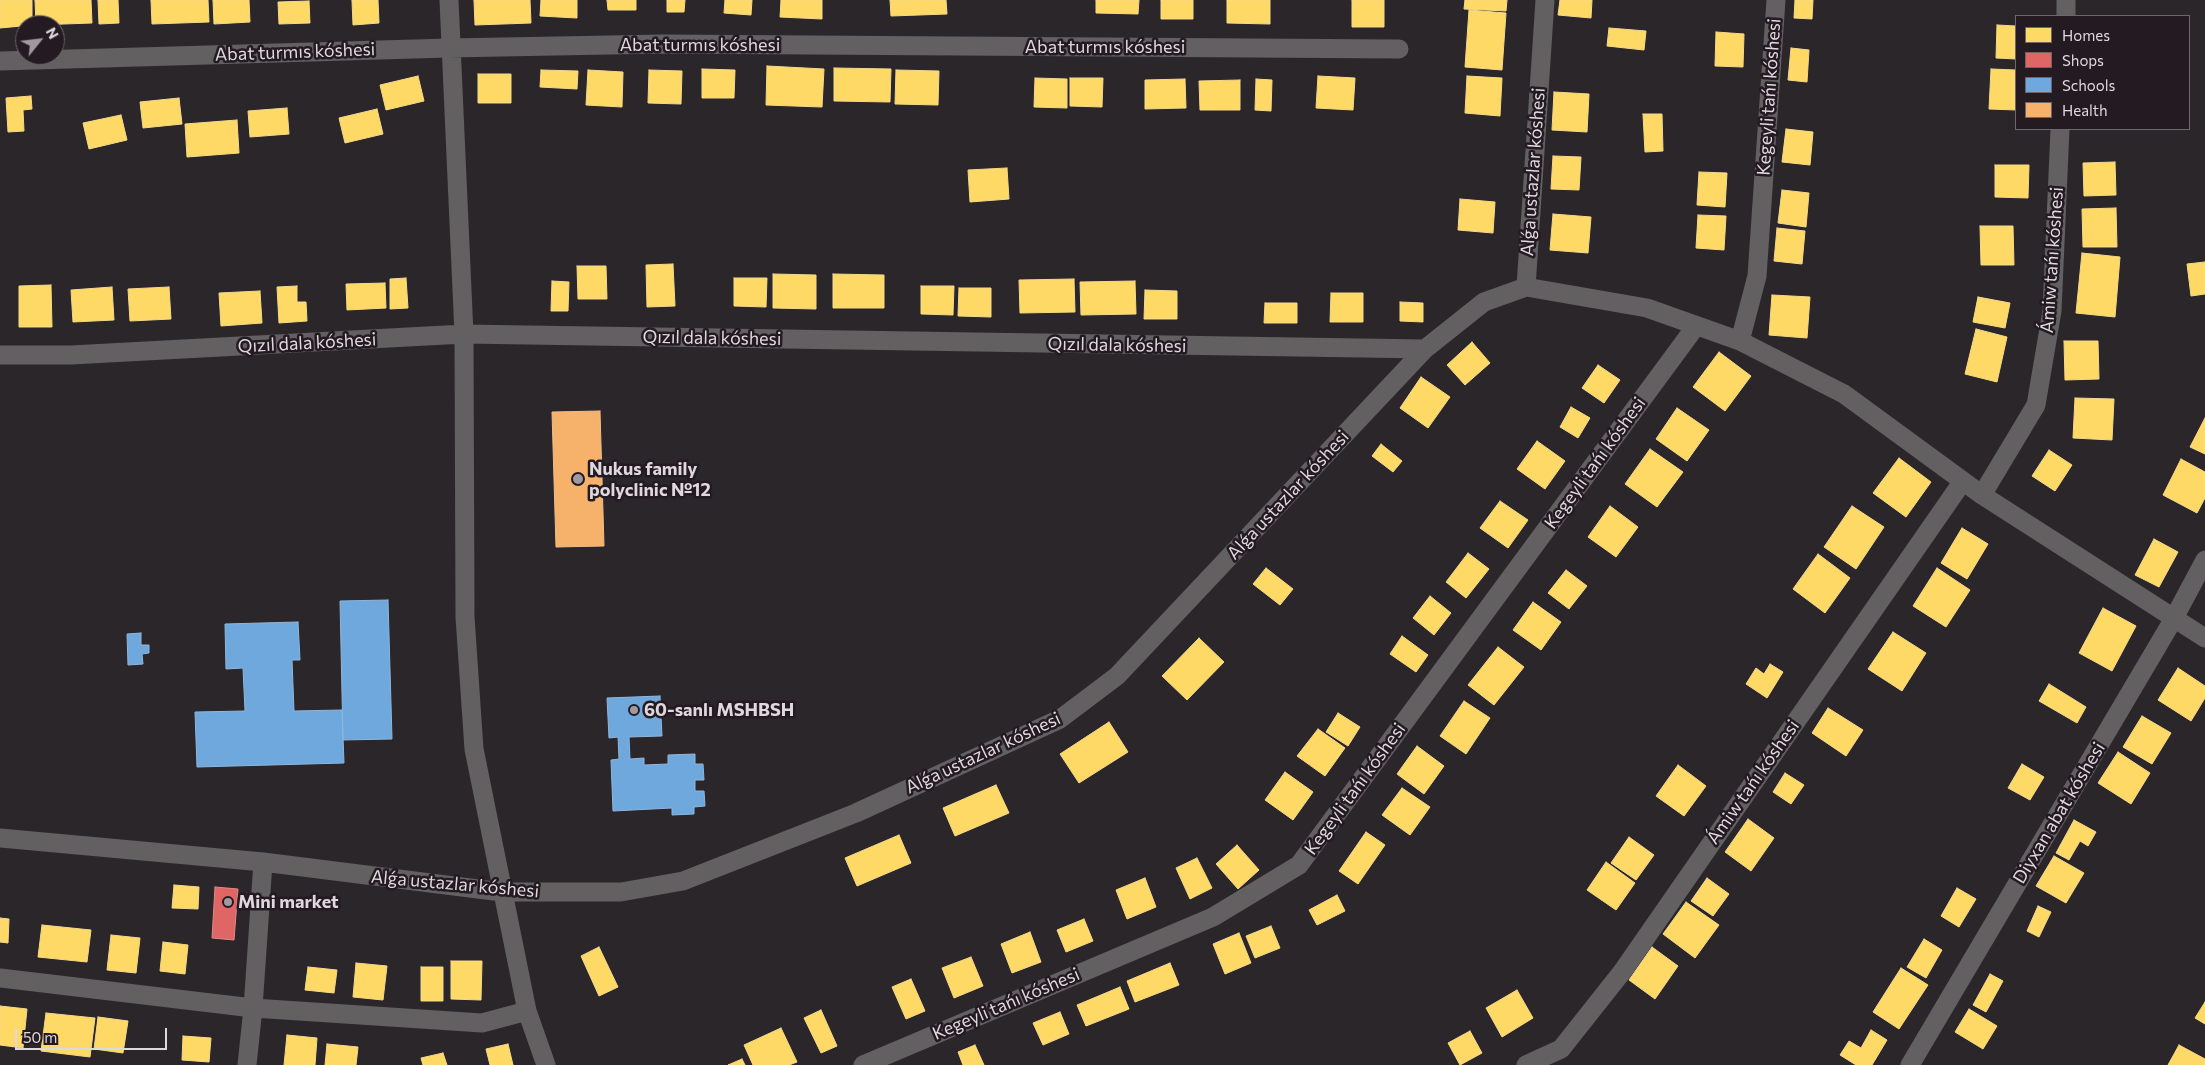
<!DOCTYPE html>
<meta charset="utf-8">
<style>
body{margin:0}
#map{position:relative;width:2205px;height:1065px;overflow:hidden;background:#2b262a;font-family:Commissioner,sans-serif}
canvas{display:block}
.legend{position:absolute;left:2015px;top:15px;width:175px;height:115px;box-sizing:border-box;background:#241a21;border:1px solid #6f666c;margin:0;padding:6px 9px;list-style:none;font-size:15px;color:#dfd8dd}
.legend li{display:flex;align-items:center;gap:10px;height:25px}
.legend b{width:25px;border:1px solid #6f666c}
.north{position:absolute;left:15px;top:15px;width:50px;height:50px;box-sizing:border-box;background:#241a21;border:1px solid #6f666c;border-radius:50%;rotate:61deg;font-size:14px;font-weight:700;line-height:20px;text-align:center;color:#dfd8dd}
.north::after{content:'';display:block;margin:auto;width:18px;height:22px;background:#a09a9e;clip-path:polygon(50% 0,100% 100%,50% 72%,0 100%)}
.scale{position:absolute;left:15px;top:1028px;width:152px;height:22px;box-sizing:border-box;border:2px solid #dfd8dd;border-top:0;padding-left:6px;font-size:15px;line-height:18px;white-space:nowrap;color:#dfd8dd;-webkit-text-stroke:4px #241a21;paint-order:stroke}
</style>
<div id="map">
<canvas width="2205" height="1065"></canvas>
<ul class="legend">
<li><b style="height:14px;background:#ffd966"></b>Homes</li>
<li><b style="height:14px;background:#e06666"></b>Shops</li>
<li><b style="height:14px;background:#6fa8dc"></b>Schools</li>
<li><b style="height:14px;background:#f6b26b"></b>Health</li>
</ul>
<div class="north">N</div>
<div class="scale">50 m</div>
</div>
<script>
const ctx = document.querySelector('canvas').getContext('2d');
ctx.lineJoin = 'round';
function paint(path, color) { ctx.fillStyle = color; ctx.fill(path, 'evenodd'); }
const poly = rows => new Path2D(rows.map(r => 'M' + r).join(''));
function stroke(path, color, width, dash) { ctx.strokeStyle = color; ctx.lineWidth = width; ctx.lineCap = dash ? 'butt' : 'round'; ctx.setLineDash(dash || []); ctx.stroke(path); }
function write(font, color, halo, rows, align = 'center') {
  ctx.font = font + ' Commissioner,sans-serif'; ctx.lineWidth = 5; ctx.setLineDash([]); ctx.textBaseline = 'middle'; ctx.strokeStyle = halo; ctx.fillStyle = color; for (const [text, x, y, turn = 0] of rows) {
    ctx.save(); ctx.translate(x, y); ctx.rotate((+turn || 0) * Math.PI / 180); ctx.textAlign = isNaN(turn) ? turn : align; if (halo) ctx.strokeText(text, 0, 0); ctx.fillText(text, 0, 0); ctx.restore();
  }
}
const homes = poly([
 [0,0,32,0,32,25,0,28,0,0],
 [35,0,91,0,92,23,36,25,35,0],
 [98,0,118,0,119,23,99,24,98,0],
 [151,0,208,0,209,22,152,24,151,0],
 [213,0,249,0,250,22,214,24,213,0],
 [352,0,378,0,379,23,353,25,352,0],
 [474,0,530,0,531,23,475,25,474,0],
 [541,0,577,0,577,18,540,16,541,0],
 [607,0,636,0,636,10,608,10,607,0],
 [667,0,685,0,684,12,667,12,667,0],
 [725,0,752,0,751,15,724,13,725,0],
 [781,0,822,0,822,19,780,17,781,0],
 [890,0,946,0,947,14,891,16,890,0],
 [1096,0,1139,0,1138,14,1096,13,1096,0],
 [1161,0,1193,0,1193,19,1161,19,1161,0],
 [1227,0,1270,0,1270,24,1227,23,1227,0],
 [1352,0,1384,0,1384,27,1352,27,1352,0],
 [1465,0,1507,0,1506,11,1464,9,1465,0],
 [1560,0,1592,0,1591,18,1558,15,1560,0],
 [1795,0,1813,0,1812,19,1794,18,1795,0],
 [309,1,310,23,279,24,278,2,309,1],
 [1469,10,1506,13,1502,70,1465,67,1469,10],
 [1997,25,2016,26,2016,59,1996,58,1997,25],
 [1609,28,1646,31,1644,50,1607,46,1609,28],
 [1716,32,1744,34,1743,67,1715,66,1716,32],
 [1791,48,1809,50,1807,82,1788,80,1791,48],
 [767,66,824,69,822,107,766,105,767,66],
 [834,68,891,69,890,102,834,101,834,68],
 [702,69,735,70,734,98,702,98,702,69],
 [1991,69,2016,70,2016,110,1989,109,1991,69],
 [541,70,578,71,577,89,540,87,541,70],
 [588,70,623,72,622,107,586,105,588,70],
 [649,70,682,71,681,104,648,103,649,70],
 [896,70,939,71,938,105,895,104,896,70],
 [478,74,511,74,511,103,478,103,478,74],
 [418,76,424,101,386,110,380,85,418,76],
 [1318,76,1355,78,1353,110,1316,108,1318,76],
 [1467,76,1502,78,1500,116,1465,113,1467,76],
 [1035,78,1067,79,1067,108,1034,107,1035,78],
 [1070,78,1103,78,1102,107,1070,106,1070,78],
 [1185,79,1186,108,1145,109,1145,80,1185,79],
 [1256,79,1272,80,1271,111,1255,110,1256,79],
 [1240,80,1240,110,1200,110,1199,81,1240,80],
 [1554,92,1589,94,1587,132,1552,130,1554,92],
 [31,96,32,109,23,110,24,131,8,132,6,98,31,96],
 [179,98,182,124,143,128,140,102,179,98],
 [287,108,289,134,250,137,248,111,287,108],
 [377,109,383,134,345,143,339,118,377,109],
 [1643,114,1662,114,1663,151,1645,152,1643,114],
 [121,115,127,140,89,149,83,123,121,115],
 [237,120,239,153,187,157,185,124,237,120],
 [1786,129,1813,132,1810,165,1782,162,1786,129],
 [1553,156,1581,157,1579,190,1551,189,1553,156],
 [2115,162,2116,195,2084,196,2083,163,2115,162],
 [1995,165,2029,165,2028,198,1995,197,1995,165],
 [1007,168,1009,199,970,202,968,170,1007,168],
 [1699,172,1727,173,1725,207,1697,205,1699,172],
 [1782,190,1809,193,1806,227,1778,223,1782,190],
 [1460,199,1495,202,1493,233,1458,230,1460,199],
 [2116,208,2117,247,2083,247,2082,209,2116,208],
 [1553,214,1591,217,1588,253,1550,250,1553,214],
 [1698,215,1726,216,1724,250,1696,248,1698,215],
 [1980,226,2013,226,2014,265,1981,265,1980,226],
 [1777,228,1805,231,1802,264,1774,261,1777,228],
 [2082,253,2120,257,2115,317,2076,313,2082,253],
 [2205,262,2205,294,2191,296,2187,264,2205,262],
 [673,264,675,306,647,307,646,265,673,264],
 [577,266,606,266,607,299,578,299,577,266],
 [773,274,816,275,816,309,773,308,773,274],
 [833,274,884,275,884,308,833,308,833,274],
 [406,278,408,308,390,309,390,279,406,278],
 [734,278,767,278,766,307,734,306,734,278],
 [1074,279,1075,312,1020,313,1019,280,1074,279],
 [552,281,569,282,568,311,551,311,552,281],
 [1135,281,1136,314,1081,315,1080,282,1135,281],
 [385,283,386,308,347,310,346,284,385,283],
 [51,285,52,327,19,327,19,286,51,285],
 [297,286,297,302,306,302,307,321,279,323,277,287,297,286],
 [921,286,954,286,953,315,921,314,921,286],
 [112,287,114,320,73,322,71,290,112,287],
 [169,287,171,319,130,321,128,289,169,287],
 [959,288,991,288,991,317,958,316,959,288],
 [1145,290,1177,291,1177,319,1144,319,1145,290],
 [260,291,262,323,221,326,219,293,260,291],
 [1331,293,1363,293,1363,322,1330,322,1331,293],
 [1772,295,1810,297,1807,338,1769,335,1772,295],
 [1978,297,2010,303,2005,328,1973,322,1978,297],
 [1400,302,1423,303,1423,322,1400,321,1400,302],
 [1265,303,1297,303,1297,323,1264,323,1265,303],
 [1976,329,2007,337,1997,382,1965,374,1976,329],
 [2064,341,2098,341,2099,379,2065,380,2064,341],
 [1472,342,1490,363,1465,385,1447,365,1472,342],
 [1719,352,1751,376,1725,411,1693,387,1719,352],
 [1598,365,1620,380,1604,403,1582,388,1598,365],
 [1421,377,1450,397,1428,428,1400,408,1421,377],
 [2075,398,2114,399,2112,440,2073,438,2075,398],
 [1571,407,1590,418,1578,438,1560,427,1571,407],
 [1677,408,1709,430,1687,461,1656,439,1677,408],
 [2205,418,2205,454,2190,447,2205,418],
 [1537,441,1565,461,1545,489,1517,469,1537,441],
 [1381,444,1402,461,1393,472,1372,456,1381,444],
 [1650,449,1683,472,1657,507,1625,484,1650,449],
 [2049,450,2072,465,2055,491,2032,476,2049,450],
 [1899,458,1931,482,1906,517,1873,493,1899,458],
 [2181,459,2205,472,2205,498,2197,513,2163,495,2181,459],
 [1500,501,1528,520,1508,548,1480,528,1500,501],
 [1610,506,1638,527,1616,557,1588,537,1610,506],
 [1852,506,1884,527,1856,569,1824,547,1852,506],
 [1962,528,1988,544,1967,579,1941,563,1962,528],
 [2154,539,2178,552,2159,587,2135,575,2154,539],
 [1468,553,1489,569,1466,598,1446,582,1468,553],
 [1818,554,1850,578,1825,613,1793,589,1818,554],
 [1266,568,1293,589,1280,605,1253,584,1266,568],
 [1937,568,1970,590,1946,627,1913,606,1937,568],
 [1566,570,1587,586,1569,609,1548,593,1566,570],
 [1430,596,1451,613,1434,635,1413,618,1430,596],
 [1533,602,1561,622,1541,650,1513,630,1533,602],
 [2103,608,2136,626,2112,671,2079,653,2103,608],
 [1893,632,1926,653,1902,691,1868,669,1893,632],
 [1402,636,1428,655,1416,672,1390,654,1402,636],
 [1199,638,1224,662,1187,700,1162,676,1199,638],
 [1498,647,1524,667,1494,705,1468,685,1498,647],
 [1770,664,1783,672,1767,698,1746,684,1756,668,1764,674,1770,664],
 [2178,668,2205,686,2205,698,2191,721,2158,700,2178,668],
 [2049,684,2086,707,2077,723,2039,701,2049,684],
 [1464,701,1490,718,1466,754,1440,736,1464,701],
 [1828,708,1863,730,1846,756,1812,733,1828,708],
 [1338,713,1360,727,1348,746,1326,732,1338,713],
 [2142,716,2171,733,2152,764,2123,747,2142,716],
 [1109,722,1128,752,1079,783,1060,754,1109,722],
 [1318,729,1345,748,1325,776,1297,756,1318,729],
 [1417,746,1444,766,1424,794,1397,774,1417,746],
 [2118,752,2150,773,2131,804,2098,783,2118,752],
 [2022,764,2044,777,2030,800,2008,788,2022,764],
 [1678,765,1706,786,1684,816,1656,796,1678,765],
 [1285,772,1313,792,1293,820,1265,800,1285,772],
 [1785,773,1804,785,1791,804,1773,792,1785,773],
 [996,785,1009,813,955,836,943,808,996,785],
 [1402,788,1430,807,1410,835,1382,815,1402,788],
 [1748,819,1774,838,1751,871,1725,852,1748,819],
 [2074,820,2096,832,2088,846,2080,841,2069,860,2056,853,2074,820],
 [1366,832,1385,845,1358,884,1339,871,1366,832],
 [899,835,911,863,857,886,845,858,899,835],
 [1629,837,1654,855,1636,880,1611,863,1629,837],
 [1237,845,1259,870,1238,889,1216,864,1237,845],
 [2054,856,2084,873,2066,903,2036,886,2054,856],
 [1197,858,1212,888,1190,899,1176,868,1197,858],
 [1606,862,1635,883,1616,910,1587,890,1606,862],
 [1145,878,1156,907,1127,919,1116,890,1145,878],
 [1707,878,1729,894,1713,916,1691,901,1707,878],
 [174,885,199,887,198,909,172,908,174,885],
 [1957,888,1976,899,1959,927,1941,916,1957,888],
 [1337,895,1345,911,1317,925,1309,910,1337,895],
 [1686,902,1719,925,1695,958,1663,934,1686,902],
 [2038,906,2051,912,2039,937,2027,931,2038,906],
 [0,918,9,919,8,943,0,942,0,918],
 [1084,919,1093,941,1066,952,1057,930,1084,919],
 [42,925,91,930,87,962,38,957,42,925],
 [1271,926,1280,948,1255,958,1246,936,1271,926],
 [1030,932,1041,962,1012,973,1001,944,1030,932],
 [1239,933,1251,963,1225,974,1213,944,1239,933],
 [111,935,140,938,136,973,107,970,111,935],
 [1924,939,1942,950,1926,978,1907,967,1924,939],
 [163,942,188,945,185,974,160,971,163,942],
 [599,947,618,987,599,996,581,956,599,947],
 [1652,947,1678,966,1655,999,1629,980,1652,947],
 [971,957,983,986,954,998,942,968,971,957],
 [451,961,482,961,481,1000,451,999,451,961],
 [356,963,387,966,383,1000,353,997,356,963],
 [1170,963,1179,985,1135,1002,1127,981,1170,963],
 [308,967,337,970,334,993,305,990,308,967],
 [421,967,443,967,443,1001,421,1001,421,967],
 [1901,968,1928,985,1899,1029,1873,1012,1901,968],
 [1990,974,2003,981,1986,1012,1973,1005,1990,974],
 [911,979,925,1011,906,1019,892,987,911,979],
 [1120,987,1129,1009,1086,1026,1077,1005,1120,987],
 [1517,990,1533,1018,1502,1037,1486,1008,1517,990],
 [2205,1002,2205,1024,2195,1018,2205,1002],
 [0,1006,27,1009,23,1048,0,1045,0,1006],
 [1969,1009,1997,1026,1983,1049,1955,1032,1969,1009],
 [821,1010,837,1046,821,1053,804,1018,821,1010],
 [1060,1012,1069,1034,1043,1045,1033,1023,1060,1012],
 [46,1013,95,1018,90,1057,41,1051,46,1013],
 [98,1017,128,1021,123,1053,94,1049,98,1017],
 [781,1028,797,1062,789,1065,753,1065,744,1045,781,1028],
 [1871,1030,1887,1040,1872,1065,1856,1065,1840,1055,1849,1041,1861,1048,1871,1030],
 [1470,1031,1482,1053,1460,1065,1448,1043,1470,1031],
 [287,1035,317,1038,315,1065,284,1065,287,1035],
 [183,1036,211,1038,209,1062,182,1060,183,1036],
 [327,1044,358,1047,356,1065,325,1065,327,1044],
 [508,1044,513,1065,490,1065,486,1049,508,1044],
 [975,1045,984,1065,963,1065,958,1052,975,1045],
 [2179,1045,2205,1059,2205,1065,2168,1065,2179,1045],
 [443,1053,447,1065,423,1065,421,1058,443,1053],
 [742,1059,745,1065,728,1065,742,1059]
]);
paint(homes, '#ffd966');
stroke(homes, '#f5d98a', 1);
const shops = poly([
 [215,887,238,889,234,940,212,938,215,887]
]);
paint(shops, '#e06666');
stroke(shops, '#e0888a', 1);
const schools = poly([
 [388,600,392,739,343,740,340,601,388,600],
 [298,622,300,660,292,660,294,711,342,710,344,763,197,767,195,712,245,711,243,668,226,669,225,624,298,622],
 [141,633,141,645,149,645,149,653,142,654,143,664,128,665,127,634,141,633],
 [660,696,662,736,629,737,630,759,644,758,644,765,668,764,668,755,695,754,695,764,703,764,704,780,695,780,695,791,704,791,705,806,694,807,694,814,672,815,672,808,613,811,611,760,619,759,618,737,609,738,607,698,660,696]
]);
paint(schools, '#6fa8dc');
stroke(schools, '#91b6dc', 1);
const health = poly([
 [600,411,604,546,556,547,552,412,600,411]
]);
paint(health, '#f6b26b');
stroke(health, '#efbd8d', 1);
stroke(poly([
 [449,0,464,334,465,617,474,749,527,1011,546,1065],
 [2066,16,2066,0],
 [0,61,449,48,663,44,1399,49],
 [1526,287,1545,0],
 [1740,341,1757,276,1776,0],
 [0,355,71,355,464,334,1425,349],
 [1982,495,2036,405,2052,311,2060,129],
 [0,838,263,862,502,892,621,892,683,881,856,813,1060,719,1117,676,1425,349,1484,302,1526,287,1647,308,1740,341,1844,394,1982,495,2205,638],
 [0,978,253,1008,482,1023,527,1011],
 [247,1065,253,1008,263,862],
 [863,1065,1213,917,1299,865,1696,326],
 [1526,1065,1561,1049,1622,972,1963,481],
 [1910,1065,2173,620,2205,560]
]), '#626061', 19);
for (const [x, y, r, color] of [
 [578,479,6,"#a09a9e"],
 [634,710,5,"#a09a9e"],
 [228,902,5,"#a09a9e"]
]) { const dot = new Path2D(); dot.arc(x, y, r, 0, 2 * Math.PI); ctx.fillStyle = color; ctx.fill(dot); stroke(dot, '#241a21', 2); }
write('18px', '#dfd8dd', '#241a21', [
 ["Abat turmıs kóshesi",700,45],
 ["Abat turmıs kóshesi",1105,47],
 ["Abat turmıs kóshesi",295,52,-2],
 ["Kegeyli tańı kóshesi",1769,97,-86],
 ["Alǵa ustazlar kóshesi",1533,172,-86],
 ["Ámiw tańı kóshesi",2052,260,-86],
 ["Qızıl dala kóshesi",712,338,1],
 ["Qızıl dala kóshesi",307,343,-3],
 ["Qızıl dala kóshesi",1117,345,1],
 ["Kegeyli tańı kóshesi",1595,463,-54],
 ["Alǵa ustazlar kóshesi",1288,495,-47],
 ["Alǵa ustazlar kóshesi",983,753,-25],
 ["Ámiw tańı kóshesi",1753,782,-55],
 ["Kegeyli tańı kóshesi",1355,789,-54],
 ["Diyxan abat kóshesi",2059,813,-59],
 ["Alǵa ustazlar kóshesi",455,884,5],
 ["Kegeyli tańı kóshesi",1006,1004,-23]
]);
write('bold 18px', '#dfd8dd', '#241a21', [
 ["Nukus family",589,469],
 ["polyclinic №12",589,490],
 ["60-sanlı MSHBSH",644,710],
 ["Mini market",238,902]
], 'left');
</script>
